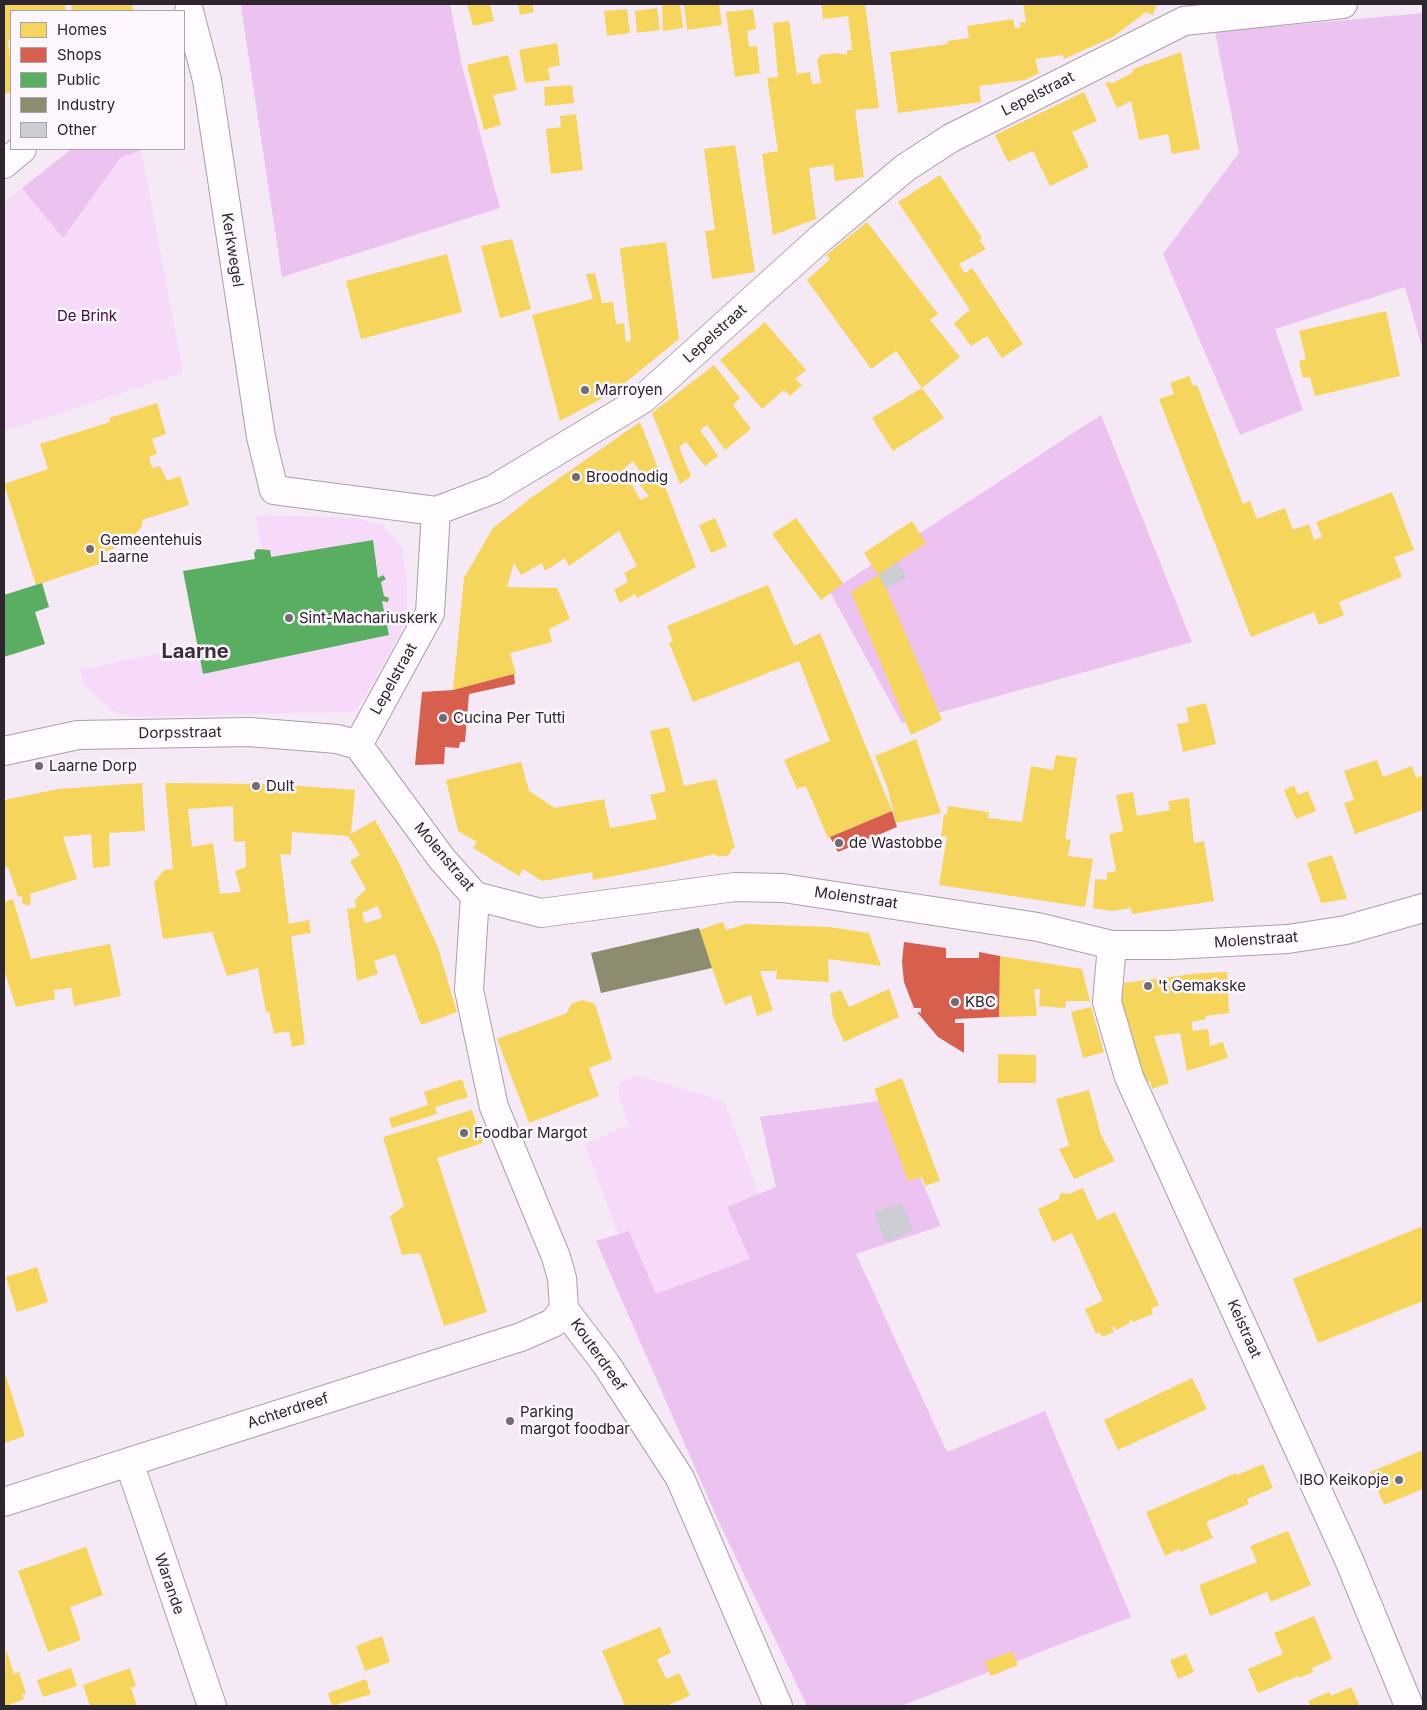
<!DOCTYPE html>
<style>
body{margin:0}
#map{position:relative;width:1427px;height:1710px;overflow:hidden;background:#f5e9f6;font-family:Inter,sans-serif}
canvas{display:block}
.frame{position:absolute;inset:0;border:5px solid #2e252f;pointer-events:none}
.legend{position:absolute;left:10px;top:10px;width:175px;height:140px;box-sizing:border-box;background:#fcf7fc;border:1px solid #aaa3aa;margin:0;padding:6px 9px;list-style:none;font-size:15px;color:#2e252f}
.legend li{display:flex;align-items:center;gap:10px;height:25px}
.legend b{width:25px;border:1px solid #aaa3aa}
</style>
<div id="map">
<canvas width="1427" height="1710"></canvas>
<div class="frame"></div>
<ul class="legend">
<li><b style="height:14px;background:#f6d55c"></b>Homes</li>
<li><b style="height:14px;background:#d6604d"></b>Shops</li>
<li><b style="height:14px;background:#5aae61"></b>Public</li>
<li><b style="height:14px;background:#8c8c6e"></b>Industry</li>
<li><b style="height:14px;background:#cbcdd2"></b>Other</li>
</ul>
</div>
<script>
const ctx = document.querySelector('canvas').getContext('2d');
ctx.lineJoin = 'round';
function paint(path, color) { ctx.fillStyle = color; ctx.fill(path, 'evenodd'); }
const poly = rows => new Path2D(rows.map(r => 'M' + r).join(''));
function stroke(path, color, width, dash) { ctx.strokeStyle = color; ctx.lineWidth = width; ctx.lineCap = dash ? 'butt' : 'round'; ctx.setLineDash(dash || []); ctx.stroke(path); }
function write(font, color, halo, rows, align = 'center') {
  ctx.font = font + ' Inter,sans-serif'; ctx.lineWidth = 5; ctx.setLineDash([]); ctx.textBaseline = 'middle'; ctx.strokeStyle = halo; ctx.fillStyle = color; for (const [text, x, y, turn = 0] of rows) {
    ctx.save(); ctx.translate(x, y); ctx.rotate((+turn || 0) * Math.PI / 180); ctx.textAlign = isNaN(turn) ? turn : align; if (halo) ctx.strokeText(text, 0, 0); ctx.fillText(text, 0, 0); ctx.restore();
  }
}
paint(poly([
 [72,149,141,149,183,373,4,431,4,203],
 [265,515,356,518,382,525,401,545,407,582,407,620,374,682,354,712,132,717,113,711,84,684,80,670,198,645,204,674,389,635,382,601,389,598,384,596,381,582,385,579,378,578,373,540,271,557,261,549,256,517],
 [639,1076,724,1101,759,1194,727,1207,751,1259,656,1294,629,1231,618,1234,585,1144,628,1125,619,1096,619,1086,626,1079]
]), '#f7daf9');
paint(poly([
 [243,4,450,4,462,66,500,208,282,277,241,6],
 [1423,13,1423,351,1405,287,1275,329,1303,410,1240,435,1163,254,1239,153,1215,32],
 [72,149,141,150,120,158,63,238,22,188],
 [1101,415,1192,642,902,723,830,592],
 [887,1100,941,1226,856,1254,947,1452,1045,1411,1131,1617,901,1706,807,1706,717,1518,596,1241,629,1231,656,1294,750,1259,727,1207,776,1187,760,1117]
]), '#ecc2f0');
paint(poly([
 [4,4,65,4,66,11,11,11,11,40,8,41,11,67,11,92,4,94],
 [71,4,132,4,133,11,72,11],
 [467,4,490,4,494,21,473,26],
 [518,4,532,4,534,12,520,15],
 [662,4,680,4,683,28,663,31],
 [684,4,719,4,722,25,687,30],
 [821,4,865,4,879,108,855,110,864,177,835,181,833,165,809,168,816,219,773,235,762,154,778,151,767,78,778,77,773,23,789,21,797,74,810,72,812,84,821,83,817,60,821,55,835,53,847,55,847,50,852,50,848,16,823,19],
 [1023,4,1157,4,1153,15,1146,12,1113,37,1064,59,1063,55,1035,59,1039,73,1025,80,979,86,981,102,898,113,890,52,948,44,947,41,969,38,967,26,1013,19,1015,28,1021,27,1019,23,1026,22],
 [657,8,660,30,637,33,635,11],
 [627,9,630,33,607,36,604,11],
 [753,9,756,29,747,31,749,47,757,46,760,73,735,77,726,12],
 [557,43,560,65,548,68,550,80,525,83,519,50],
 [1181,52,1200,149,1172,154,1168,134,1139,140,1131,101,1117,108,1105,82,1113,83,1132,73,1133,69],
 [508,55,517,90,493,95,501,125,484,130,467,65],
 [572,85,574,103,545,106,544,87],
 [1084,92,1097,121,1072,132,1089,167,1050,186,1033,151,1008,162,995,135],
 [576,114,583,170,551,174,546,129,561,127,560,116],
 [735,145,755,272,712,279,705,231,715,230,704,149],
 [940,175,982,238,979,240,986,249,959,264,965,273,972,268,1023,344,1002,358,987,336,971,346,954,323,970,310,898,202],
 [867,222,938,314,930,320,960,357,922,388,896,351,871,369,807,280,830,259,826,255],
 [512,239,531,309,500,318,481,246],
 [666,242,679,339,614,392,560,421,532,315,593,299,586,274,595,273,602,303,613,302,616,324,624,323,626,343,631,340,620,248],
 [447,254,462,312,361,339,346,281],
 [1386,311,1400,376,1315,396,1310,377,1303,378,1299,361,1306,359,1299,331],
 [765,322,806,370,795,379,802,385,790,396,784,390,762,409,720,360],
 [714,365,740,398,733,405,751,429,725,450,707,425,700,430,718,456,705,466,686,442,679,447,691,476,680,484,652,413],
 [1189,376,1193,386,1197,385,1243,504,1250,501,1257,519,1285,508,1293,530,1309,524,1314,540,1322,537,1316,522,1392,492,1414,550,1394,557,1402,577,1339,602,1344,615,1319,625,1314,612,1251,637,1159,399,1174,394,1170,383],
 [922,388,944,418,893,451,872,418],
 [157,403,166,434,152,439,157,454,149,457,152,468,160,466,167,481,180,476,189,505,142,520,142,526,134,536,118,547,102,553,105,562,36,585,4,484,48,469,40,444,110,422,109,418],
 [640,422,696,567,637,598,635,594,620,603,614,590,628,582,624,573,637,566,619,531,569,566,565,558,545,571,542,563,521,575,514,563,507,587,557,588,570,619,549,629,552,642,510,653,516,674,453,690,464,578,493,528,532,497],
 [633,461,645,479,639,484,649,496,640,500,629,479,618,474],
 [715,518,727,546,711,553,699,525],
 [796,518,843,583,821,600,772,534],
 [912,521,926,543,878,575,864,553],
 [878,575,886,588,942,720,911,735,851,592],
 [768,585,794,646,820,633,892,811,828,838,806,786,797,789,784,760,830,741,799,661,693,702,669,643,673,641,667,626],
 [1206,703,1216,744,1183,752,1177,724,1189,722,1186,708],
 [669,727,684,786,716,779,735,848,732,849,729,855,719,857,715,854,650,869,593,880,592,872,542,881,523,869,519,876,473,848,477,842,458,831,446,780,521,762,529,791,555,808,604,799,610,828,657,819,650,795,666,791,650,731],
 [916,739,941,813,896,823,888,789,875,756],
 [1056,755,1077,758,1065,839,1071,840,1068,856,1093,859,1085,907,939,885,947,837,941,836,944,814,947,815,948,806,989,812,988,818,1022,822,1031,766,1053,770],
 [1377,760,1383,777,1412,766,1416,778,1423,775,1423,810,1355,834,1344,803,1354,800,1344,771],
 [142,783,145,831,109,833,110,866,93,868,91,834,63,837,77,879,30,894,31,902,28,906,22,903,22,896,18,897,8,867,4,868,4,800,59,789],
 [165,783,274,784,355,790,351,834,375,820,397,859,437,945,457,1012,421,1025,395,954,374,961,378,974,357,981,347,909,356,908,355,900,366,889,350,861,360,855,348,836,292,832,291,855,280,854,289,924,309,920,311,933,291,936,305,1044,292,1047,289,1031,274,1034,269,1011,266,1012,258,968,227,976,212,932,163,939,154,883,164,870,173,869],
 [233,806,234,842,245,841,246,867,235,871,241,892,220,894,213,843,192,847,188,809],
 [378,906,382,918,365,923,362,913],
 [1294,785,1298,795,1308,791,1316,811,1296,819,1284,790],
 [1133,792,1137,816,1170,810,1168,801,1189,798,1194,843,1204,841,1214,901,1132,914,1131,908,1112,911,1093,908,1095,879,1107,880,1107,873,1116,871,1109,834,1123,831,1116,795],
 [1332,855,1347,899,1321,903,1307,863],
 [13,899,31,959,110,944,121,996,74,1006,71,988,54,990,55,999,16,1007,4,970,4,902],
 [723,922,726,930,746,924,830,927,869,933,881,966,828,959,829,982,776,979,777,971,760,971,773,1010,757,1016,751,995,725,1005,699,930],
 [1000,956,1082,969,1090,1001,1066,1001,1065,1008,1039,1006,1040,989,1034,989,1037,1016,999,1017],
 [1227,972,1229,1013,1205,1016,1206,1019,1191,1022,1193,1031,1208,1029,1210,1046,1223,1042,1228,1058,1187,1071,1180,1033,1154,1036,1169,1083,1152,1089,1150,1081,1141,1083,1116,984,1200,973],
 [889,989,899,1017,844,1042,833,1017,830,994,841,990,849,1007],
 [582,1000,595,1004,612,1059,589,1068,599,1096,529,1123,497,1039,567,1013,571,1004],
 [1091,1007,1104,1052,1083,1058,1071,1012],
 [998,1054,1036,1055,1036,1083,998,1083],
 [902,1078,940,1181,925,1186,922,1177,908,1181,874,1089],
 [462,1079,468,1097,435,1107,437,1114,392,1128,389,1118,428,1105,424,1092],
 [1089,1090,1101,1135,1115,1161,1074,1179,1059,1149,1069,1146,1056,1099],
 [472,1110,483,1143,437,1158,487,1312,444,1326,420,1253,402,1255,390,1216,404,1206,383,1137],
 [1083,1188,1097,1220,1115,1212,1159,1305,1151,1309,1153,1314,1133,1322,1132,1320,1129,1321,1130,1323,1116,1330,1114,1326,1111,1327,1114,1332,1102,1337,1099,1332,1096,1334,1085,1309,1103,1301,1072,1233,1053,1242,1038,1209,1058,1200,1061,1193,1069,1194],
 [1423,1226,1423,1301,1318,1343,1293,1279],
 [37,1267,48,1302,17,1312,6,1277],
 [4,1370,25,1436,4,1443],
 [1192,1378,1207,1409,1118,1450,1104,1420],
 [1423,1450,1423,1489,1384,1505,1370,1472],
 [1263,1464,1273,1488,1247,1499,1249,1504,1206,1522,1213,1538,1180,1552,1179,1549,1165,1556,1146,1512,1236,1473,1237,1475],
 [1288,1531,1311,1585,1271,1602,1267,1592,1210,1616,1199,1585,1257,1562,1250,1546],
 [86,1547,103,1595,70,1607,81,1640,48,1652,18,1571],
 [1314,1616,1332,1659,1312,1668,1313,1672,1298,1678,1298,1676,1258,1693,1248,1669,1283,1654,1274,1633],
 [660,1627,671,1653,657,1659,666,1679,679,1673,690,1696,666,1706,625,1706,602,1651],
 [382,1636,390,1662,365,1671,356,1646],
 [6,1649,14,1674,19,1672,26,1693,22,1694,24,1699,9,1705,9,1706,4,1706],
 [1012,1651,1018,1665,991,1676,984,1662],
 [1186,1654,1194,1672,1178,1679,1170,1660],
 [71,1668,77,1686,43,1697,37,1680],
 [130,1668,136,1686,131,1688,137,1706,90,1706,83,1685],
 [366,1679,371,1694,332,1706,328,1693],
 [1351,1687,1360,1706,1311,1706,1308,1701,1329,1692,1331,1696]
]), '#f6d55c');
paint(poly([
 [514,674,515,684,469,694,465,742,460,742,459,748,445,747,444,764,415,765,422,692,453,690],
 [892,811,897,827,838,852,830,837],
 [904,942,946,948,946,958,979,958,979,952,1000,956,999,1017,955,1019,955,1023,964,1023,964,1053,938,1037,917,1012,921,1013,921,1008,914,1008,904,982,902,962]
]), '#d6604d');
paint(poly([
 [373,540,378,578,383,575,386,579,381,582,384,596,389,598,388,602,382,601,389,635,203,674,183,571,255,559,254,553,257,549,270,550,271,557],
 [42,583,49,607,35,612,45,644,4,657,4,595]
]), '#5aae61');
paint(poly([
 [699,928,712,968,601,993,591,953]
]), '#8c8c6e');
paint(poly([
 [898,563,907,578,886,588,878,575],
 [902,1203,913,1231,886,1242,874,1212]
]), '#cbcdd2');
const minor = poly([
 [189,11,207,80,261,437,274,490,436,511,494,489,643,399,821,238,905,168,951,138,1184,21,1343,4],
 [4,164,22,149],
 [358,745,430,613,436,511],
 [475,896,469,990,494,1107,556,1257,562,1278,564,1309,606,1364,680,1478,778,1706],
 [1112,945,1107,1002,1129,1077,1349,1560,1409,1706],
 [129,1462,212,1706],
 [4,1502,521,1337,553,1323,564,1309]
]);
const tertiary = poly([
 [4,751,78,735,249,732,337,739,358,745,442,859,475,896,541,913,735,887,783,888,1038,927,1112,945,1171,945,1288,939,1346,930,1423,908]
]);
stroke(minor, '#a99fa9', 30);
stroke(tertiary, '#a99fa9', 30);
stroke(minor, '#fefcfe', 28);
stroke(tertiary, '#fefcfe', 28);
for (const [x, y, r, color] of [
 [585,390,5,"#746a75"],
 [576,477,5,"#746a75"],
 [90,549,5,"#746a75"],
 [289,618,5,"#746a75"],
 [443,718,5,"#746a75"],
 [39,766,5,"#746a75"],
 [256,786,5,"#746a75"],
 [839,843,5,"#746a75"],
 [1148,986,5,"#746a75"],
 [955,1002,5,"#746a75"],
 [464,1133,5,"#746a75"],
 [510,1421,5,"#746a75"],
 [1399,1480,5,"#746a75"]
]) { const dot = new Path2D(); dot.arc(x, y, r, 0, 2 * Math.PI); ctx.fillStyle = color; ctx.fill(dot); stroke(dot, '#fcf7fc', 2); }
write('15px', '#2e252f', '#fcf7fc', [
 ["Lepelstraat",1038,94,-27],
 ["Kerkwegel",232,250,81],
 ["Lepelstraat",715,334,-42],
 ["Lepelstraat",394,679,-61],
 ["Dorpsstraat",180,733,-1],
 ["Molenstraat",444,857,50],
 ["Molenstraat",856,898,8],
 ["Molenstraat",1256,940,-4],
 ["Keistraat",1244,1329,66],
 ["Kouterdreef",598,1355,55],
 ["Achterdreef",288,1411,-18],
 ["Warande",169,1584,71]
]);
write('15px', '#43074a', '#fcf7fc', [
 ["De Brink",87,316]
]);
write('15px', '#2e252f', '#fcf7fc', [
 ["Marroyen",595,390],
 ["Broodnodig",586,477],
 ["Gemeentehuis",100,540],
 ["Laarne",100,557],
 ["Sint-Machariuskerk",299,618],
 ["Cucina Per Tutti",453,718],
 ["Laarne Dorp",49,766],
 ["Dult",266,786],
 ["de Wastobbe",849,843],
 ["'t Gemakske",1158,986],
 ["KBC",965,1002],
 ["Foodbar Margot",474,1133],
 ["Parking",520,1412],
 ["margot foodbar",520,1429],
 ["IBO Keikopje",1389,1480,"right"]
], 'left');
write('bold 20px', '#3d2b3e', '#fcf7fc', [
 ["Laarne",195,652]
]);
</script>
